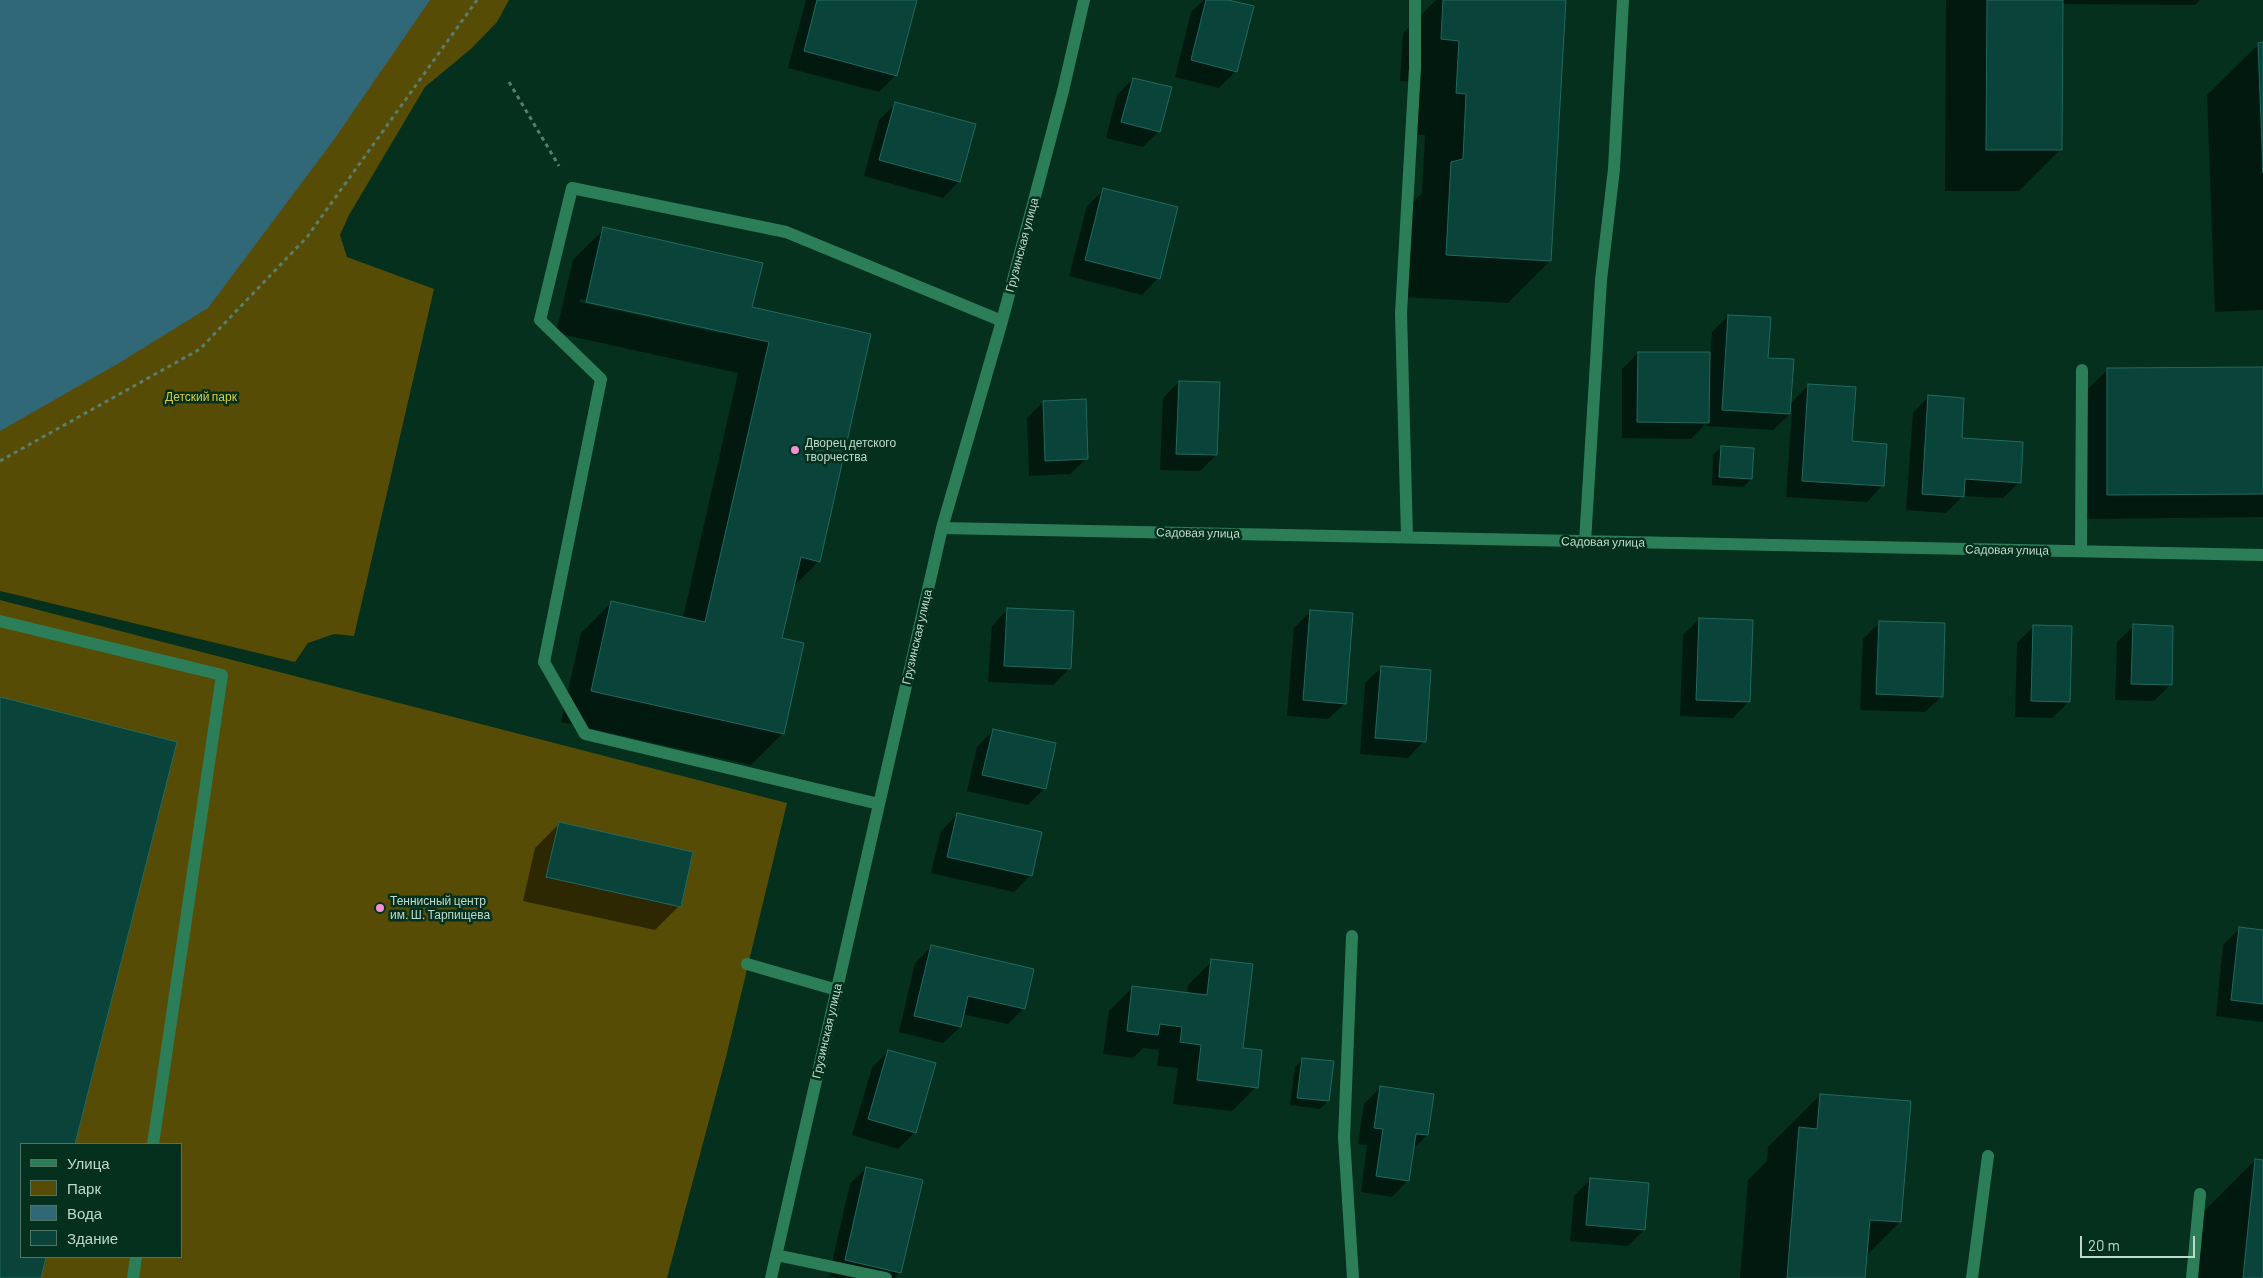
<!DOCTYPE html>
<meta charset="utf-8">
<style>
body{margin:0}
#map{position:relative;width:2263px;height:1278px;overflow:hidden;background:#04301d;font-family:Barlow,sans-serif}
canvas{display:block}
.legend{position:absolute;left:20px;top:1143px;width:162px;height:115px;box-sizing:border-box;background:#04301d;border:1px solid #4f7462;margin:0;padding:6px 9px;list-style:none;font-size:15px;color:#bfdaca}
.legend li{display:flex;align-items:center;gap:10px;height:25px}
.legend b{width:25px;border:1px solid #4f7462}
.scale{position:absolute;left:2080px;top:1236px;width:115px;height:22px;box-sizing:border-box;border:2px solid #bfdaca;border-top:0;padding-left:6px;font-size:15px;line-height:18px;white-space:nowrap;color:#bfdaca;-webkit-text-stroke:4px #04301d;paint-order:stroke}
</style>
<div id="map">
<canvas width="2263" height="1278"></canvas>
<ul class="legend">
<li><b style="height:6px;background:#2c7e59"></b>Улица</li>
<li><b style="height:14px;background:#564c05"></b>Парк</li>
<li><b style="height:14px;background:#306878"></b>Вода</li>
<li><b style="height:14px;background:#09433a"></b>Здание</li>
</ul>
<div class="scale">20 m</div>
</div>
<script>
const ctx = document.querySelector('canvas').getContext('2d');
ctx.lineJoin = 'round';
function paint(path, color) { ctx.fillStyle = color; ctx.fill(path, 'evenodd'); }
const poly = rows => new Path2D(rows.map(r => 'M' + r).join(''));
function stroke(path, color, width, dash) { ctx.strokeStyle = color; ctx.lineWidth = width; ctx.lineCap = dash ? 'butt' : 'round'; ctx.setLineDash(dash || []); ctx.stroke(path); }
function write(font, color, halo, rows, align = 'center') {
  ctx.font = font + ' Barlow,sans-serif'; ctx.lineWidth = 5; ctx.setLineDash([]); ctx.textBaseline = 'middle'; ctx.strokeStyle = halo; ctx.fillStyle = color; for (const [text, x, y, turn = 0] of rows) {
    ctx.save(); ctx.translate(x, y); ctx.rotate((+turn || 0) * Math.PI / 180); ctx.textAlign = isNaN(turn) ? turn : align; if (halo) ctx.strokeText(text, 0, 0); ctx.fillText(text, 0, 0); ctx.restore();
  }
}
paint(poly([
 [0,0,509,0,497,22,472,48,425,87,349,215,340,235,347,257,434,289,354,636,334,634,308,643,295,662,0,591],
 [0,600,787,803,726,1057,667,1278,0,1278],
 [21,1144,181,1144,181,1257,21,1257]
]), '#564c05');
paint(poly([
 [0,0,430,0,333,141,208,308,119,363,0,431]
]), '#306878');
paint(poly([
 [806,0,916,0,896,75,879,92,788,68],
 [1204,0,1223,0,1236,71,1219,88,1175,77,1191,12],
 [1436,0,1565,0,1550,261,1508,303,1405,297,1410,205,1422,193,1425,135,1415,135,1418,82,1400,81,1403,33],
 [1946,0,2200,0,2195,5,2062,4,2061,149,2019,191,1945,191],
 [2259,44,2263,44,2263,310,2215,312,2207,95],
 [1133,79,1159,131,1143,147,1106,138,1117,95],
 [895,104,959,181,943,198,864,176,879,120],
 [1104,190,1158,278,1142,295,1069,276,1087,206],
 [604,229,751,308,870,335,819,561,793,587,781,639,803,644,782,734,751,765,561,722,581,633,612,602,683,618,738,373,556,333,573,260],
 [580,299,723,331,723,334,580,302],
 [1728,316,1767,359,1790,404,1809,385,1883,485,1867,502,1786,497,1792,412,1773,430,1706,426,1706,423,1691,439,1622,438,1622,369,1638,353,1710,360,1712,332],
 [2263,368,2263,517,2084,519,2083,394,2107,370],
 [1179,382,1216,455,1200,471,1160,470,1163,398],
 [1929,396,1961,439,2020,482,2003,498,1963,496,1946,513,1906,510,1913,413],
 [1043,402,1087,458,1070,474,1029,476,1027,418],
 [1721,447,1751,479,1743,487,1712,485,1713,455],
 [1008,609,1070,668,1053,685,988,682,992,626],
 [1310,612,1345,703,1328,719,1287,716,1294,628],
 [1699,619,1749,701,1733,718,1680,716,1683,635],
 [1879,623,1942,696,1925,712,1860,710,1863,639],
 [2034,626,2069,702,2052,718,2015,717,2017,643],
 [2134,626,2170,685,2154,701,2115,700,2117,642],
 [1382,667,1424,741,1408,758,1360,754,1365,683],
 [0,698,175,742,73,1144,21,1144,21,1257,45,1257,40,1278,0,1278],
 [993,730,1045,788,1028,805,967,791,977,747],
 [958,814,1031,875,1014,892,931,873,941,831],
 [559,824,679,906,655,930,523,901,535,848],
 [2240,928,2263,931,2263,1022,2216,1016,2223,945],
 [931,947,1024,1008,1008,1024,962,1014,960,1027,943,1043,899,1032,915,963],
 [1212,961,1256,1087,1232,1111,1173,1104,1178,1068,1157,1066,1159,1050,1143,1048,1133,1058,1103,1054,1109,1011,1133,987,1187,994,1188,985],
 [888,1051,915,1132,898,1149,852,1135,872,1068],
 [1303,1059,1328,1101,1320,1109,1290,1105,1295,1067],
 [1380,1088,1427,1135,1413,1149,1408,1180,1392,1197,1361,1192,1367,1145,1358,1144,1364,1104],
 [1820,1095,1900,1222,1866,1256,1864,1278,1740,1278,1748,1180,1767,1161,1768,1147],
 [2255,1160,2263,1161,2263,1278,2197,1278,2203,1212],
 [866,1168,900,1272,894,1278,838,1278,829,1276,850,1184],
 [1591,1179,1644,1230,1628,1246,1570,1241,1574,1196]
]), '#0007');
const building = poly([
 [817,0,917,0,897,76,804,51,817,0],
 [1206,0,1228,0,1254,6,1237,72,1191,60,1206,0],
 [1443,0,1566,0,1551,261,1446,255,1451,162,1463,159,1466,94,1456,93,1459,41,1441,39,1443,0],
 [1987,0,2063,0,2062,150,1986,150,1987,0],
 [2263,42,2263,173,2258,43,2263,42],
 [1133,78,1172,87,1160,132,1121,122,1133,78],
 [895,102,976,124,960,182,879,160,895,102],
 [1103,188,1178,207,1160,279,1085,260,1103,188],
 [603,227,763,263,752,307,871,334,820,562,801,557,782,638,804,643,784,734,591,691,611,601,705,622,769,342,586,302,603,227],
 [1728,315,1771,317,1768,358,1794,359,1790,414,1722,410,1728,315],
 [1638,352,1710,352,1709,423,1637,422,1638,352],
 [2263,367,2263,494,2107,495,2107,368,2263,367],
 [1179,381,1220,382,1217,455,1176,454,1179,381],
 [1808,384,1856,387,1852,441,1887,444,1884,486,1802,481,1808,384],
 [1928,395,1964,398,1962,438,2023,442,2021,483,1965,479,1964,497,1922,494,1928,395],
 [1086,399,1088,459,1045,461,1043,401,1086,399],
 [1721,446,1754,448,1752,479,1719,477,1721,446],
 [1007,608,1074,611,1071,669,1004,666,1007,608],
 [1310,610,1353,613,1346,704,1303,700,1310,610],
 [1699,618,1753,620,1750,702,1696,700,1699,618],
 [1879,621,1945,623,1943,697,1876,694,1879,621],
 [2133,624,2173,626,2172,685,2131,684,2133,624],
 [2033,625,2072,626,2070,702,2031,701,2033,625],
 [1381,666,1431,670,1426,742,1375,738,1381,666],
 [0,697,177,742,75,1144,21,1144,21,1257,46,1257,41,1278,0,1278,0,697],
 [993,729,1056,743,1046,789,982,775,993,729],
 [957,813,1042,832,1032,876,947,857,957,813],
 [559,822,693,852,681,907,546,877,559,822],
 [2239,927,2263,930,2263,1004,2231,1000,2239,927],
 [931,945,1034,969,1025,1009,968,996,961,1027,914,1016,931,945],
 [1211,959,1253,964,1243,1048,1262,1050,1258,1088,1197,1080,1201,1045,1180,1042,1182,1027,1160,1024,1158,1035,1127,1031,1132,986,1207,995,1211,959],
 [888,1050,936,1063,916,1133,868,1119,888,1050],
 [1302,1058,1334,1061,1329,1101,1297,1098,1302,1058],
 [1380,1086,1434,1094,1428,1135,1416,1134,1409,1181,1376,1176,1383,1129,1374,1128,1380,1086],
 [1820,1094,1911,1101,1901,1222,1870,1220,1865,1278,1787,1278,1799,1127,1817,1129,1820,1094],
 [2255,1159,2263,1160,2263,1278,2243,1278,2255,1159],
 [866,1167,923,1180,901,1273,845,1260,866,1167],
 [1590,1178,1649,1183,1645,1230,1586,1225,1590,1178]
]);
paint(building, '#09433a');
stroke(building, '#22695e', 1);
stroke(poly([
 [509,82,559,166],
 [0,461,200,349,307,237,477,0]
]), '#597e6c', 3, [4, 4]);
stroke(poly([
 [942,528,2263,555],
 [1407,537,1401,313,1415,68,1415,0],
 [1585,542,1601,280,1614,169,1623,0],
 [2081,551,2082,370],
 [0,621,222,675,153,1144],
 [879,804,585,734,544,662,601,379,540,320,572,188,786,232,1002,321],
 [1352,936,1344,1138,1353,1278],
 [747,964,837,990],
 [776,1255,886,1278],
 [133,1278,136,1257],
 [771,1278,942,528,1002,321,1063,91,1084,0],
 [1972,1278,1988,1156],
 [2192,1278,2200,1194]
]), '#2c7e59', 12);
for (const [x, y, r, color] of [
 [795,450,5,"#f491d4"],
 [380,908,5,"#f491d4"]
]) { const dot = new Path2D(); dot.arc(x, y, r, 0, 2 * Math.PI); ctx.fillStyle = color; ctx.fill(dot); stroke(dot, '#04301d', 2); }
write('12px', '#bfdaca', '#04301d', [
 ["Грузинская улица",1022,245,-75],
 ["Садовая улица",1198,533,1],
 ["Садовая улица",1603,542,1],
 ["Садовая улица",2007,550,1],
 ["Грузинская улица",917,637,-77],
 ["Грузинская улица",827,1031,-77]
]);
write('12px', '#e0cb43', '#04301d', [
 ["Детский парк",201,397]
]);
write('12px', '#bfdaca', '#04301d', [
 ["Дворец детского",805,443],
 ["творчества",805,457],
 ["Теннисный центр",390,901],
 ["им. Ш. Тарпищева",390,915]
], 'left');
</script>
